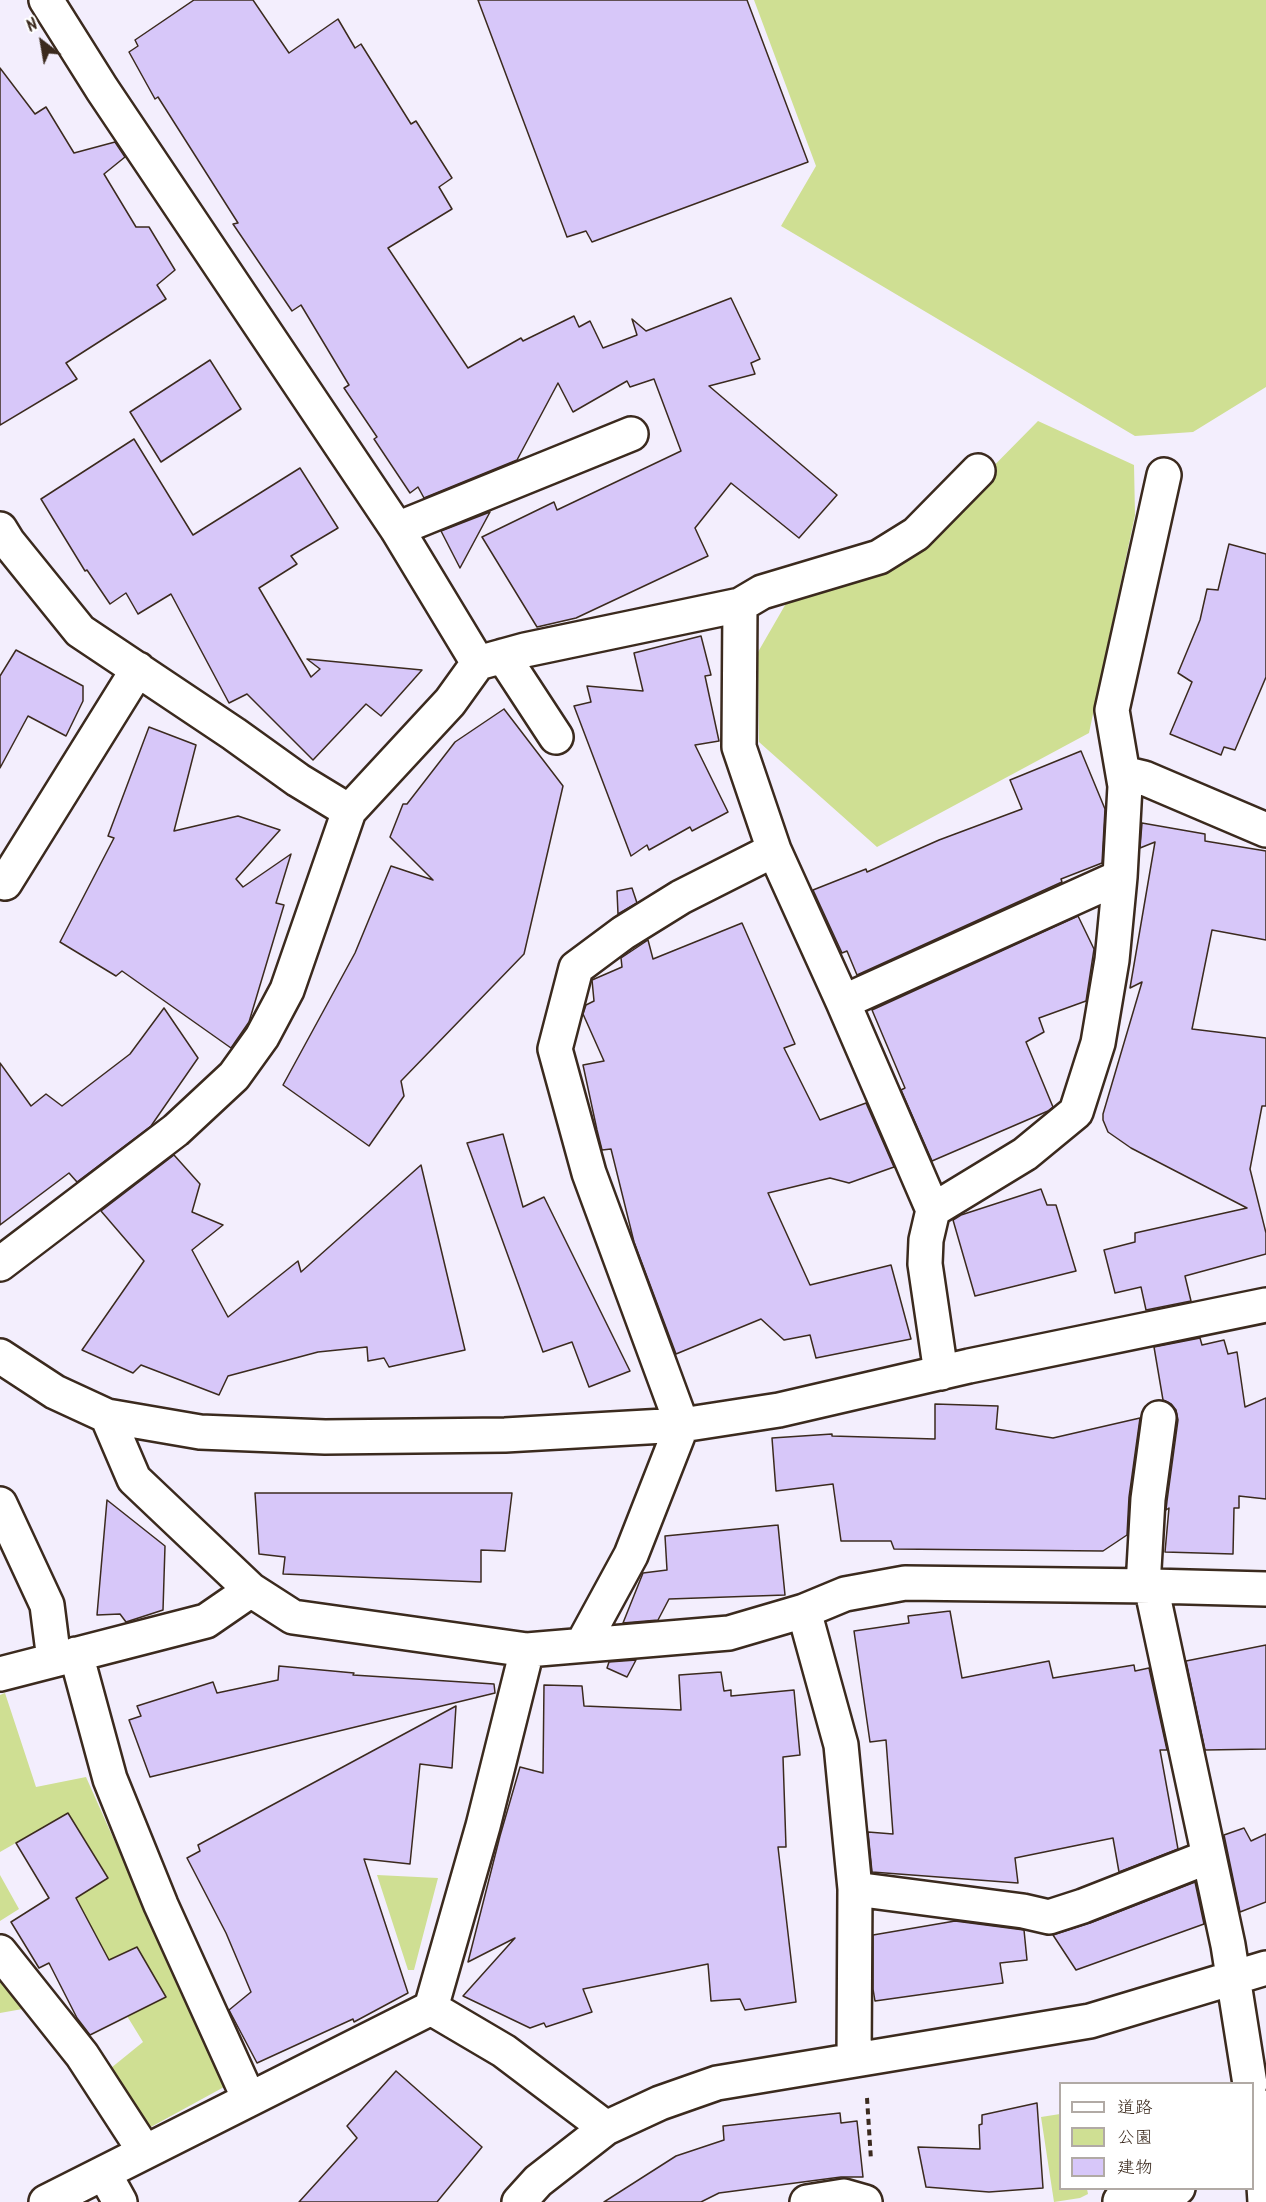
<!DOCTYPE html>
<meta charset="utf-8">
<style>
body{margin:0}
#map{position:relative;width:1266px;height:2202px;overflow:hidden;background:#f3eefd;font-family:Kalam,"Klee One",sans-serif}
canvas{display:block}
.legend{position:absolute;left:1059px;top:2082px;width:195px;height:108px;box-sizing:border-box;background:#fff;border:2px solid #b1aaa5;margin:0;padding:8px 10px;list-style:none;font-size:18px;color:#3b2a1e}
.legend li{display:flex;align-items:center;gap:12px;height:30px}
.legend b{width:30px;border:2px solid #b1aaa5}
.north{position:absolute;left:12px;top:12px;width:60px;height:60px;-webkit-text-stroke:4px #fff;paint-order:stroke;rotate:329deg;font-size:16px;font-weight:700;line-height:24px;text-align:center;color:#3b2a1e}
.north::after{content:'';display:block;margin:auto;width:21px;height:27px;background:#3b2a1e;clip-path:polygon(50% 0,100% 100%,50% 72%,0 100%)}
</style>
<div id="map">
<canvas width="1266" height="2202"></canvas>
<ul class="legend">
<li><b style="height:8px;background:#fff"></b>道路</li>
<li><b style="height:16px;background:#cfdf93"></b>公園</li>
<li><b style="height:16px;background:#d7c7f9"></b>建物</li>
</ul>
<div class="north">N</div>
</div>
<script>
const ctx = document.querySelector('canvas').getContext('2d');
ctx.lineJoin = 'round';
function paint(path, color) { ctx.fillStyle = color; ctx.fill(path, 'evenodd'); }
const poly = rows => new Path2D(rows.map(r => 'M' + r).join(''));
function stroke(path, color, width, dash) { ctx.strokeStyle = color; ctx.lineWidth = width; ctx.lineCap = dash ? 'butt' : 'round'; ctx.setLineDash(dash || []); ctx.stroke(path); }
paint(poly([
 [754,0,1266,0,1266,387,1193,432,1135,436,781,226,816,166],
 [1038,421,1134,465,1135,515,1089,733,877,847,759,742,758,652,788,600,894,567],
 [5,1693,36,1787,86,1777,224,2087,149,2128,111,2068,143,2042,127,2016,137,1948,109,1960,76,1898,108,1877,68,1813,0,1852,0,1695],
 [0,1875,19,1909,0,1921],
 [377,1875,438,1878,414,1970,408,1970],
 [0,1971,28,2008,0,2013],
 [1060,2114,1060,2188,1087,2189,1088,2194,1080,2198,1054,2202,1041,2117]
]), '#cfdf93');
const building = poly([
 [194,0,253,0,289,53,338,19,355,48,361,44,411,124,416,121,452,178,439,187,452,209,388,248,468,368,521,338,523,341,574,316,579,327,590,321,603,348,637,335,632,319,646,331,731,298,760,359,751,363,755,374,709,386,837,495,799,538,731,483,695,528,708,556,576,618,537,627,482,537,554,502,557,510,681,451,654,379,630,387,627,381,573,412,558,383,517,460,424,498,418,487,410,493,374,439,377,437,344,388,349,385,301,305,292,311,233,224,238,223,158,97,155,99,129,52,138,46,135,40,194,0],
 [478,0,747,0,808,162,592,242,586,231,567,237,478,0],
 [0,68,35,114,46,107,74,153,115,142,125,157,104,174,136,227,149,227,175,270,157,285,166,299,66,363,77,379,0,425,0,68],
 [210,360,241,409,161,462,130,412,210,360],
 [134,439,193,535,300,468,338,528,291,556,297,564,259,588,311,677,320,669,307,659,422,670,381,716,366,704,313,760,247,694,229,703,171,594,138,614,126,593,110,604,87,570,85,571,41,499,134,439],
 [490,512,460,568,441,531,490,512],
 [1229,544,1266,554,1266,677,1235,750,1224,747,1221,755,1170,734,1192,682,1178,673,1200,620,1207,589,1218,590,1229,544],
 [701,636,711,675,705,676,719,741,695,745,728,812,692,831,690,827,649,850,647,845,631,856,574,706,591,702,587,686,643,691,634,653,701,636],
 [16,650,83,686,83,701,66,736,28,716,0,768,0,676,16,650],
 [504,709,563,786,524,954,401,1081,404,1096,369,1146,283,1085,355,953,391,866,433,880,390,837,403,804,407,804,455,742,504,709],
 [149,727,196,745,174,831,238,816,280,830,236,879,243,887,291,854,276,903,284,905,249,1022,231,1048,122,971,116,976,60,942,114,838,108,836,149,727],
 [1081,751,1105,809,1102,863,1061,879,1062,882,857,975,847,951,842,953,813,890,866,869,867,872,939,840,1022,809,1010,780,1081,751],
 [1142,823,1205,834,1205,841,1266,851,1266,940,1212,930,1192,1029,1266,1038,1266,1106,1262,1106,1250,1169,1266,1233,1266,1254,1185,1276,1191,1301,1146,1310,1141,1287,1115,1293,1104,1250,1135,1242,1135,1233,1247,1208,1131,1148,1108,1132,1103,1120,1103,1114,1142,982,1130,988,1155,842,1140,848,1142,823],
 [632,888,637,903,618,914,617,891,632,888],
 [1078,916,1094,949,1086,1001,1039,1018,1044,1032,1026,1042,1053,1107,1048,1111,932,1161,901,1090,905,1088,872,1010,1078,916],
 [742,923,795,1044,784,1048,820,1120,866,1103,894,1167,849,1183,830,1178,768,1193,810,1285,891,1265,911,1339,816,1358,810,1335,784,1340,761,1319,676,1354,634,1242,611,1149,602,1150,597,1130,583,1065,604,1061,583,1014,586,1005,594,1001,592,980,622,967,621,958,648,940,653,959,742,923],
 [164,1008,198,1058,151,1126,77,1182,69,1173,0,1225,0,1063,31,1106,46,1094,62,1106,130,1054,164,1008],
 [503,1134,523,1207,544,1197,630,1371,589,1387,572,1342,543,1352,467,1143,503,1134],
 [174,1155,200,1184,192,1212,223,1225,192,1250,228,1317,298,1261,301,1272,421,1165,465,1350,389,1367,384,1358,368,1361,367,1347,318,1352,228,1376,219,1395,141,1365,133,1373,82,1350,144,1261,101,1211,174,1155],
 [1041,1189,1047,1205,1056,1205,1076,1271,975,1296,953,1220,961,1215,1041,1189],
 [1200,1338,1202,1345,1224,1340,1228,1354,1237,1352,1245,1407,1266,1398,1266,1499,1239,1496,1239,1508,1234,1508,1233,1554,1165,1552,1169,1508,1166,1510,1167,1501,1178,1420,1176,1410,1171,1404,1163,1400,1154,1347,1200,1338],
 [935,1404,998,1406,996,1429,1053,1438,1140,1418,1129,1497,1127,1535,1103,1551,894,1549,891,1541,841,1541,833,1484,776,1491,772,1438,832,1434,832,1436,935,1439,935,1404],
 [255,1493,512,1493,505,1551,481,1550,481,1582,283,1574,285,1557,259,1554,255,1493],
 [107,1500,165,1546,163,1610,126,1622,120,1614,97,1615,107,1500],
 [778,1525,785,1595,669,1599,658,1620,623,1623,643,1573,667,1570,665,1536,778,1525],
 [950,1611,962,1678,1049,1661,1053,1678,1134,1665,1135,1671,1149,1668,1167,1750,1160,1750,1178,1849,1119,1872,1113,1838,1015,1858,1018,1883,872,1872,868,1832,893,1834,886,1740,870,1742,854,1631,909,1623,908,1616,950,1611],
 [1266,1645,1266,1749,1205,1750,1186,1661,1266,1645],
 [636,1660,627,1677,607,1668,609,1662,636,1660],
 [279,1666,354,1673,353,1675,494,1684,495,1693,150,1777,129,1720,141,1716,137,1706,213,1682,217,1693,278,1680,279,1666],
 [721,1672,724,1691,731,1690,731,1696,794,1690,800,1755,783,1757,786,1847,778,1847,796,2002,745,2010,740,1999,711,2001,708,1964,583,1989,592,2012,546,2027,544,2023,530,2028,463,1996,515,1938,468,1962,500,1836,520,1767,543,1773,544,1685,582,1686,584,1706,681,1710,679,1675,721,1672],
 [456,1706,452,1768,420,1764,410,1864,364,1859,408,1993,354,2022,353,2019,257,2063,229,2010,251,1992,226,1933,187,1858,200,1851,198,1845,456,1706],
 [68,1813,108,1878,76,1898,109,1960,137,1947,166,1997,90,2035,77,2018,49,1963,39,1968,11,1922,49,1898,16,1843,68,1813],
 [1244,1828,1251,1841,1266,1834,1266,1902,1240,1912,1224,1835,1244,1828],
 [1195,1882,1204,1924,1076,1970,1053,1935,1090,1923,1195,1882],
 [955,1921,1024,1930,1027,1960,1000,1963,1003,1983,875,2001,873,1989,873,1935,955,1921],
 [396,2071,482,2147,437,2202,299,2202,357,2138,347,2126,396,2071],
 [1037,2103,1043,2188,989,2192,926,2187,918,2147,980,2149,979,2125,982,2124,982,2115,1037,2103],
 [840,2113,841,2123,857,2121,863,2177,841,2177,719,2193,701,2202,604,2202,676,2156,724,2140,723,2126,840,2113]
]);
paint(building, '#d7c7f9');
stroke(building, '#3b2a1e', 1.5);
const minor = poly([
 [0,529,8,542,80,631,234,734,298,780,349,811],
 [397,529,631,434],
 [740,605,762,592,879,557,916,534,978,471],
 [503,656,556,737],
 [478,663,525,650,740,605,739,747,774,850],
 [1123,773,1144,778,1266,830],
 [5,883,138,669],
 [843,1002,1120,877],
 [933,1210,1025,1154,1076,1112,1098,1043,1112,960,1120,877,1125,786,1112,710,1164,475],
 [0,1264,176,1130,234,1076,262,1037,287,990,349,811,450,702,478,663,397,529,102,89,46,0],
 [0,1356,55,1392,107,1416,200,1432,325,1437,505,1435,682,1425,779,1410,969,1366,1266,1305],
 [107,1416,134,1479,251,1590,293,1617,527,1650,729,1633,804,1611,845,1594,905,1583,1151,1586,1266,1589],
 [0,1504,47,1605,54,1660],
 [1143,1586,1148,1499,1159,1418],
 [1151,1586,1228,1945,1250,2084],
 [804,1611,841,1745,855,1889,854,2060],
 [582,1645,631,1555,682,1425,589,1173,555,1049,576,968,623,933,681,897,774,850,843,1002,933,1210,926,1240,925,1264,941,1373],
 [76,1654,110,1779,161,1905,249,2099],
 [0,1674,206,1621,251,1590],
 [855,1889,1023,1911,1049,1917,1083,1906,1208,1857],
 [0,1952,82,2055,145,2152],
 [431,2008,504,2051,606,2128],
 [1252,2100,1263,2170,1265,2202],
 [104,2173,120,2202],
 [1120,2201,1178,2188],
 [46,2202,431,2008,483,1826,527,1650],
 [519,2202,538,2181,606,2128,660,2103,717,2083,1090,2021,1266,1968],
 [807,2202,844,2196,865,2202]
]);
stroke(minor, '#3b2a1e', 38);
stroke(poly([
 [867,2098,871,2160]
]), '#3b2a1e', 4, [6, 4.5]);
stroke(minor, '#fff', 33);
</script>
